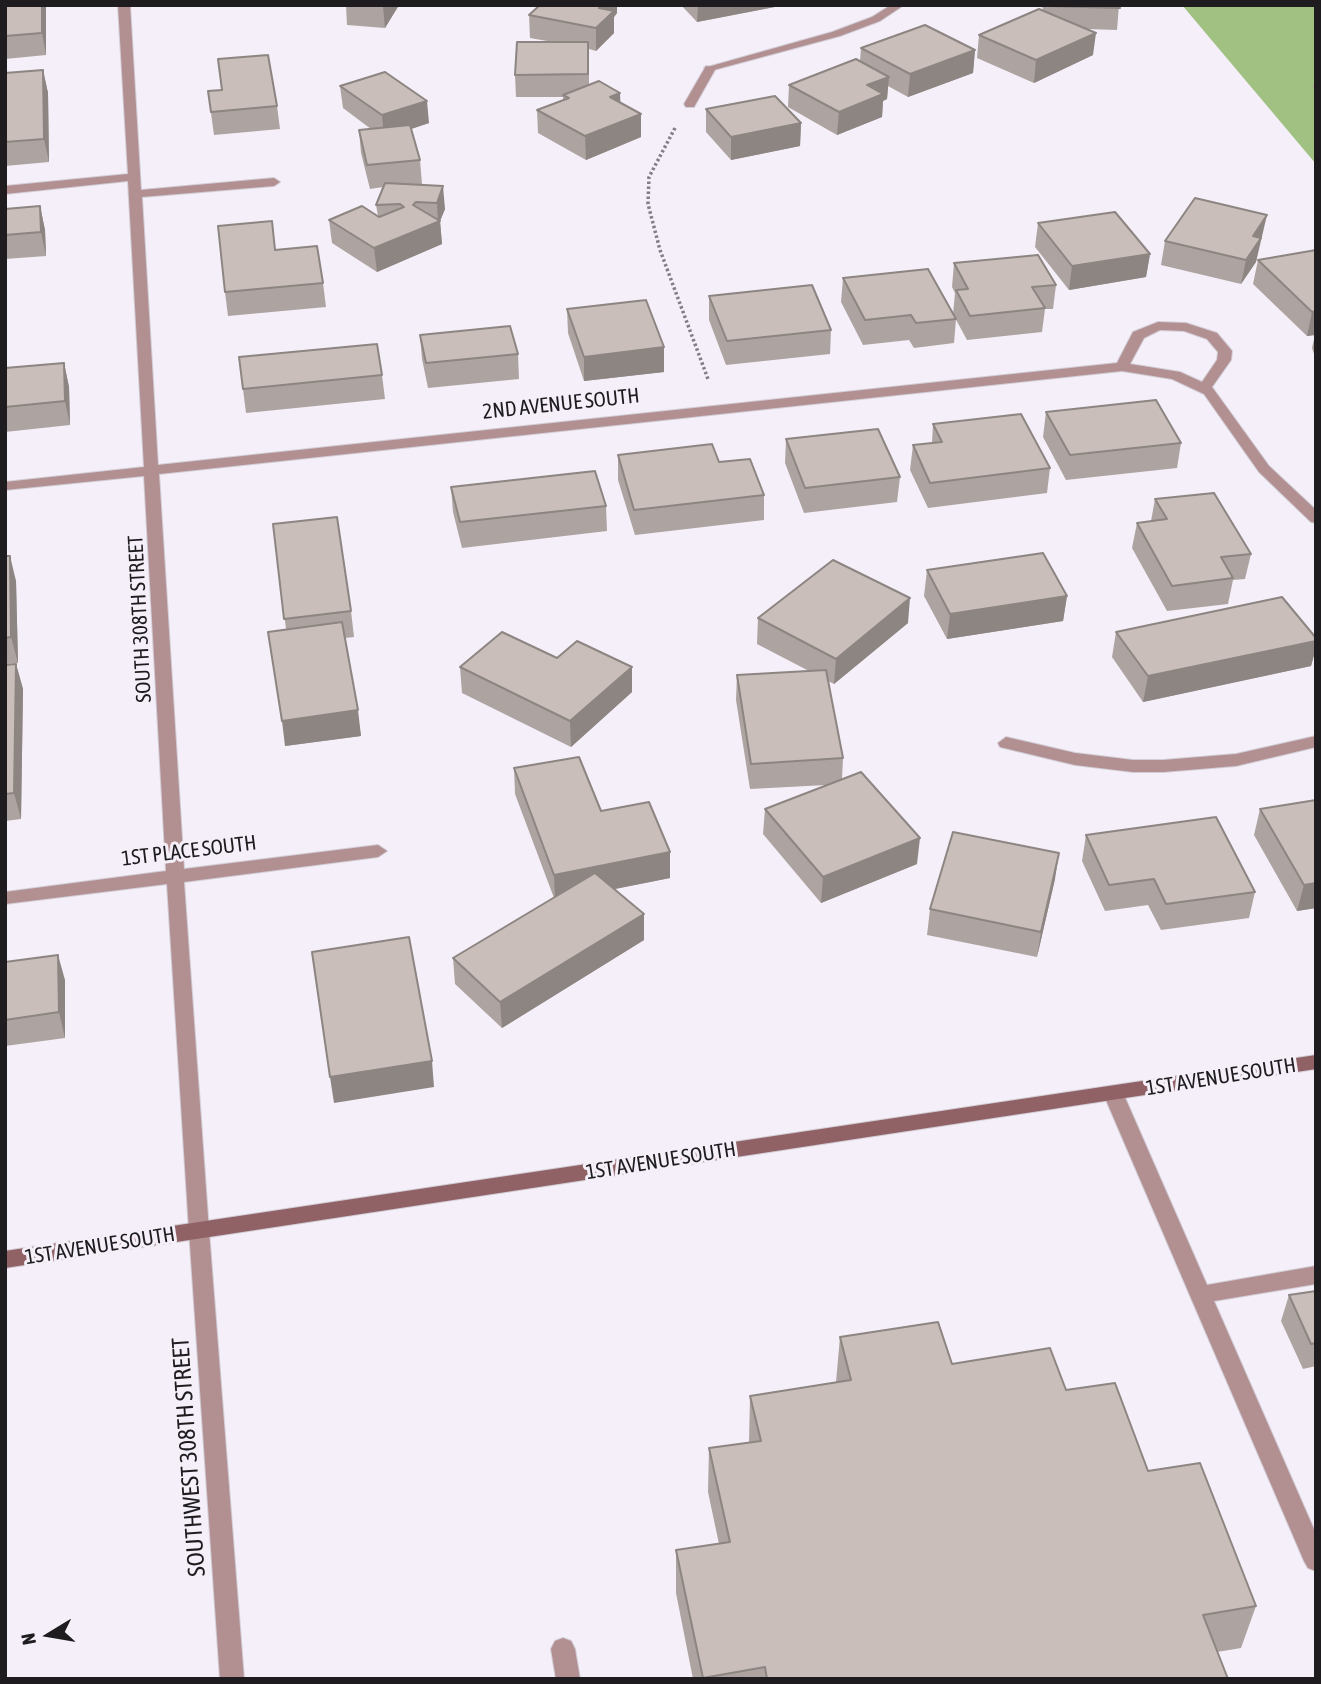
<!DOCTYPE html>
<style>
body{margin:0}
#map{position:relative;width:1321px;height:1684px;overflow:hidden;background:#f4eff9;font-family:"Asap Condensed",sans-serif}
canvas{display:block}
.frame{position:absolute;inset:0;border:7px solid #1e1c1f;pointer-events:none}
.north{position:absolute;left:14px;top:1600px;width:70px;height:70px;-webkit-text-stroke:5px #f4eff9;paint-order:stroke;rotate:259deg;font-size:19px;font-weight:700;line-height:28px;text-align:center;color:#1e1c1f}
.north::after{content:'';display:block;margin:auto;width:24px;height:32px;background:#1e1c1f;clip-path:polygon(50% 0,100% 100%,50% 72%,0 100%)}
</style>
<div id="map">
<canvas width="1321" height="1684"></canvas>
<div class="frame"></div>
<div class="north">N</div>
</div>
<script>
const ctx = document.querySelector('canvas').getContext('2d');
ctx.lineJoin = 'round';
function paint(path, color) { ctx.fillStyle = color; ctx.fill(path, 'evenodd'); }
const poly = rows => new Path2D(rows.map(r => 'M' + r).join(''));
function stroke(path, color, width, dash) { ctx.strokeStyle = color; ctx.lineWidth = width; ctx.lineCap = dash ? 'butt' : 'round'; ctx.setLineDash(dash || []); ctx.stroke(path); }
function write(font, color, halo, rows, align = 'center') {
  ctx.font = font + ' "Asap Condensed",sans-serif'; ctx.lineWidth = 6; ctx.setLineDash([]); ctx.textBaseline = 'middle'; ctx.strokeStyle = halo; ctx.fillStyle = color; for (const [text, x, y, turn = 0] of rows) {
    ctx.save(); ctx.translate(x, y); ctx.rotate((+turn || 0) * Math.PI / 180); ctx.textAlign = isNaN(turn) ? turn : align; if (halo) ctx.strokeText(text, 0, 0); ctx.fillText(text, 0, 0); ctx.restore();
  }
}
paint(poly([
 [1182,5,1316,5,1316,164]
]), '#a1c183');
const service = poly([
 [706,66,716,68,694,107,686,107,684,104,706,66],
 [1113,1086,1120,1088,1123,1093,1207,1285,1316,1266,1316,1284,1214,1301,1316,1534,1316,1571,1308,1568,1304,1561,1103,1093,1106,1088,1113,1086],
 [563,1638,571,1641,575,1649,580,1679,556,1679,551,1649,555,1641,563,1638]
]);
const minor = poly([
 [118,5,130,5,141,190,274,178,280,182,274,186,142,197,158,465,1117,363,1133,332,1158,322,1186,323,1217,333,1232,351,1231,360,1212,387,1269,466,1316,510,1316,523,1311,522,1259,472,1204,394,1172,379,1122,371,159,474,184,869,378,845,387,851,378,857,184,882,209,1231,206,1237,199,1239,192,1237,189,1231,167,884,5,904,5,892,166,871,144,476,5,490,5,482,144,467,128,181,5,194,5,186,128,174,118,5],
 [1160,330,1184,331,1207,339,1218,352,1217,360,1202,382,1180,372,1130,364,1144,338,1160,330],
 [891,5,904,5,880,21,840,36,710,71,704,68,832,32,872,17,891,5],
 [1316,736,1316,747,1236,766,1163,772,1133,772,1075,765,1000,747,998,743,1006,737,1075,753,1133,760,1163,760,1236,754,1316,736]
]);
const tertiary = poly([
 [199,1223,206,1225,209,1231,244,1679,220,1679,189,1231,192,1225,199,1223]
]);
const secondary = poly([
 [1316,1055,1316,1069,5,1268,5,1251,1316,1055]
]);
stroke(service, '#d2cdd6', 2);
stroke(minor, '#d2cdd6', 2);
stroke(tertiary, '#d2cdd6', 2);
stroke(secondary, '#d2cdd6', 2);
stroke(poly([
 [675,128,649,177,648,204,660,250,708,379]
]), '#817e84', 3.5, [2.5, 2.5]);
paint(service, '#b29092');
paint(minor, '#b29092');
paint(tertiary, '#b29092');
paint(secondary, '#916265');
paint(poly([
 [5,5,46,5,46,55,5,59],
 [346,5,399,5,385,28,347,25],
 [540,5,617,5,617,13,614,17,614,33,596,51,589,49,589,85,620,93,620,103,641,137,586,160,538,133,537,110,563,100,563,97,516,97,515,75,553,42,530,38,529,15],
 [681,5,785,5,697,22],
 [1042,5,1119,5,1117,30,1087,29,1093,55,1034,83,977,58,979,35,1043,11],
 [861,48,975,50,973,73,908,97,888,86,887,99,883,101,882,117,837,135,788,107,789,85,860,61],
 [43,70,48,93,49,162,5,166,5,73],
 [1316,73,1316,89,1313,88],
 [340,86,429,123,411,129,420,160,422,184,414,184,445,209,440,221,442,244,377,272,332,243,329,220,378,216,376,205,383,187,370,189,361,153,359,130,371,129,343,108],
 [222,90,277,106,280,129,214,135,208,91],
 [706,109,801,123,800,146,731,160,706,132],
 [40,206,45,230,46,256,5,259,5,209],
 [1038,223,1150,254,1146,277,1069,290,1035,247],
 [1262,238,1260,241,1256,262,1241,284,1161,265,1165,241],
 [276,250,323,283,326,307,228,316,225,292],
 [1316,250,1316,360,1312,348,1315,335,1307,336,1253,284,1258,260],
 [954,263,1056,285,1053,309,1045,309,1042,332,967,340,953,314,955,293,952,287],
 [843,278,956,319,954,343,914,348,909,340,863,345,841,302],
 [709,296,831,330,830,354,726,365,709,320],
 [567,309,664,372,584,381,568,333],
 [420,335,518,354,519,379,428,388,422,359],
 [64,363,69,387,70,425,5,432,5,368],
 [382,375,385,399,246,413,243,389],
 [1046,412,1181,443,1177,468,1066,480,1043,437],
 [933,424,1050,468,1047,493,928,508,910,470,913,445,932,443],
 [786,439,900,477,897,502,804,513,785,463],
 [618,455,719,462,764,495,764,520,635,535,618,480],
 [451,487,606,506,607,531,462,548,453,512],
 [1155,499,1251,554,1245,579,1233,580,1228,604,1167,611,1132,548,1137,523,1151,521],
 [273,524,351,611,354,637,345,638,361,736,285,746,286,629],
 [5,556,16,581,18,663,5,664],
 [927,570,1067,596,1063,621,947,639,924,596],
 [758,618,908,623,834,684,828,681,843,758,842,779,917,864,821,903,763,834,765,809,826,785,750,789,736,700,737,675,809,671,757,644],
 [1116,632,1316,638,1316,648,1311,666,1143,702,1112,657],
 [557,658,632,667,632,692,571,747,462,693,460,667],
 [16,664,23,689,21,819,5,821,5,665],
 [514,768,601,811,670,878,614,889,644,914,644,940,502,1028,455,984,453,958,554,898,515,794],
 [1316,800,1316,908,1297,911,1254,835,1260,809],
 [1086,835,1255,892,1249,918,1161,930,1148,905,1105,911,1082,861],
 [1055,879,1037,957,927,935,930,909],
 [5,962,65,980,65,1038,5,1046],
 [1316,1291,1316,1366,1303,1369,1281,1321,1289,1295],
 [840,1337,1066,1390,1148,1471,1256,1606,1241,1648,1217,1652,1228,1679,693,1679,676,1593,676,1550,719,1544,708,1492,709,1448,749,1443,750,1396,836,1382]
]), '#ada3a0');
paint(poly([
 [42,5,46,5,46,55,42,33],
 [383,5,399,5,385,28,383,6],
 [602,5,617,5,617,13,614,17,614,33,596,51,596,28,599,8],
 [698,5,785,5,697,22],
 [1096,33,1093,55,1034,83,1036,60],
 [975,50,973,73,908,97,910,74],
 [43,70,48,93,49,162,44,139],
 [889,77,887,99,883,101,882,117,837,135,839,112,867,85],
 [620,93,621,116,610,97],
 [427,101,429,123,384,138,382,115],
 [641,114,641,137,586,160,585,136],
 [801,123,800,146,731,160,731,137],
 [443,186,445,209,440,221,442,244,377,272,374,248,438,222,437,203],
 [40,206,45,230,46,256,41,232],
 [1267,215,1256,262,1241,284,1246,260,1253,236],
 [1150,254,1146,277,1069,290,1072,266],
 [1316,311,1315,335,1307,336,1312,312],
 [664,347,664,372,584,381,584,357],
 [64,363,69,387,70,425,65,401],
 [10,556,16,581,18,663,11,637],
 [1067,596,1063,621,947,639,950,614],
 [910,598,908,623,834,684,836,659],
 [1316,641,1316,648,1311,666,1143,702,1148,676],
 [16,664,23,689,21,819,14,793],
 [632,667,632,692,571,747,570,721],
 [358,710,361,736,285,746,282,721],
 [920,838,917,864,821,903,823,877],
 [670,852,670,878,555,901,554,875],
 [1059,853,1055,879,1037,957,1041,932],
 [1316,883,1316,908,1297,911,1304,885],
 [644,914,644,940,502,1028,500,1002],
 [58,955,65,980,65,1038,59,1012],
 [432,1061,434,1087,334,1103,330,1077]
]), '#8d8582');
const building = poly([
 [5,5,42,5,42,33,5,36,5,5],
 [540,5,602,5,599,8,614,11,596,28,529,15,540,5],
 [1048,5,1119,5,1120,8,1048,6,1048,5],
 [1039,9,1096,33,1036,60,979,35,1039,9],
 [925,25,975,50,910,74,861,48,925,25],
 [517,42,588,42,588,74,515,75,517,42],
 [268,55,277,106,211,112,208,91,222,90,218,59,268,55],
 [856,59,889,77,867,85,883,94,839,112,789,85,856,59],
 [43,70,44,139,5,142,5,73,43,70],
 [385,72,427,101,382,115,340,86,385,72],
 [599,81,620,93,610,97,641,114,585,136,537,110,569,98,563,95,599,81],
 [775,96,801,123,731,137,706,109,775,96],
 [410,125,420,160,367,165,359,130,410,125],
 [385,183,443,186,437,203,416,202,413,205,440,221,374,248,329,220,362,206,379,217,404,207,400,204,376,205,385,183],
 [1195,198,1267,215,1253,236,1261,238,1246,260,1165,241,1195,198],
 [40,206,41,232,5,235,5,209,40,206],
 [1115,212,1150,254,1072,266,1038,223,1115,212],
 [272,221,275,250,317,246,323,283,225,292,218,226,272,221],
 [1316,250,1316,311,1312,312,1258,260,1316,250],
 [1038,255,1056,285,1032,287,1045,308,970,316,956,290,968,289,954,263,1038,255],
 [928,269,956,319,916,323,911,315,865,320,843,278,928,269],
 [812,285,831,330,727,341,709,296,812,285],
 [646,300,664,347,584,357,567,309,646,300],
 [510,326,518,354,426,363,420,335,510,326],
 [377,344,382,375,243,389,239,357,377,344],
 [64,363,65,401,5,407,5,368,64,363],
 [1156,400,1181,443,1070,455,1046,412,1156,400],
 [1021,414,1050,468,930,483,913,445,942,442,933,424,1021,414],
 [878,429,900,477,805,488,786,439,878,429],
 [712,444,719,462,750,459,764,495,634,510,618,455,712,444],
 [595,471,606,506,460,522,451,487,595,471],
 [1214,493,1251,554,1221,557,1233,578,1172,586,1137,523,1167,519,1155,499,1214,493],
 [337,517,351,611,284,619,273,524,337,517],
 [1043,553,1067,596,950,614,927,570,1043,553],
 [5,556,10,556,11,637,5,638,5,556],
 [833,560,910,598,836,659,758,618,833,560],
 [1282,597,1316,638,1316,641,1148,676,1116,632,1282,597],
 [342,622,358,710,282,721,268,632,342,622],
 [502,632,557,658,577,641,632,667,570,721,460,667,502,632],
 [16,664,14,793,5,794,5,665,16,664],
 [826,670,843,758,751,764,737,675,826,670],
 [579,757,601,811,649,802,670,852,554,875,514,768,579,757],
 [861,772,920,838,823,877,765,809,861,772],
 [1316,800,1316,883,1304,885,1260,809,1316,800],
 [1216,817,1255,892,1166,904,1154,879,1109,885,1086,835,1216,817],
 [953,832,1059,853,1041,932,930,909,953,832],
 [595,873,644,914,500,1002,453,958,595,873],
 [409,937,432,1061,330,1077,312,952,409,937],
 [58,955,59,1012,5,1020,5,962,58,955],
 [1316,1291,1316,1343,1311,1344,1289,1295,1316,1291],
 [938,1322,952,1364,1050,1348,1066,1390,1115,1383,1148,1471,1200,1463,1256,1606,1203,1615,1228,1679,767,1679,765,1667,703,1678,676,1550,730,1542,709,1448,761,1441,750,1396,851,1380,840,1337,938,1322]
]);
paint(building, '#c9beba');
stroke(building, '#8d8582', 2);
write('21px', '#1e1c1f', '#f4eff9', [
 ["2ND AVENUE SOUTH",561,404,-6],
 ["SOUTH 308TH STREET",140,619,-93],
 ["1ST PLACE SOUTH",189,851,-7],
 ["1ST AVENUE SOUTH",1221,1077,-9],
 ["1ST AVENUE SOUTH",661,1161,-9],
 ["1ST AVENUE SOUTH",100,1246,-9]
]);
write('24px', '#1e1c1f', '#f4eff9', [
 ["SOUTHWEST 308TH STREET",189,1457,-94]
]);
</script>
